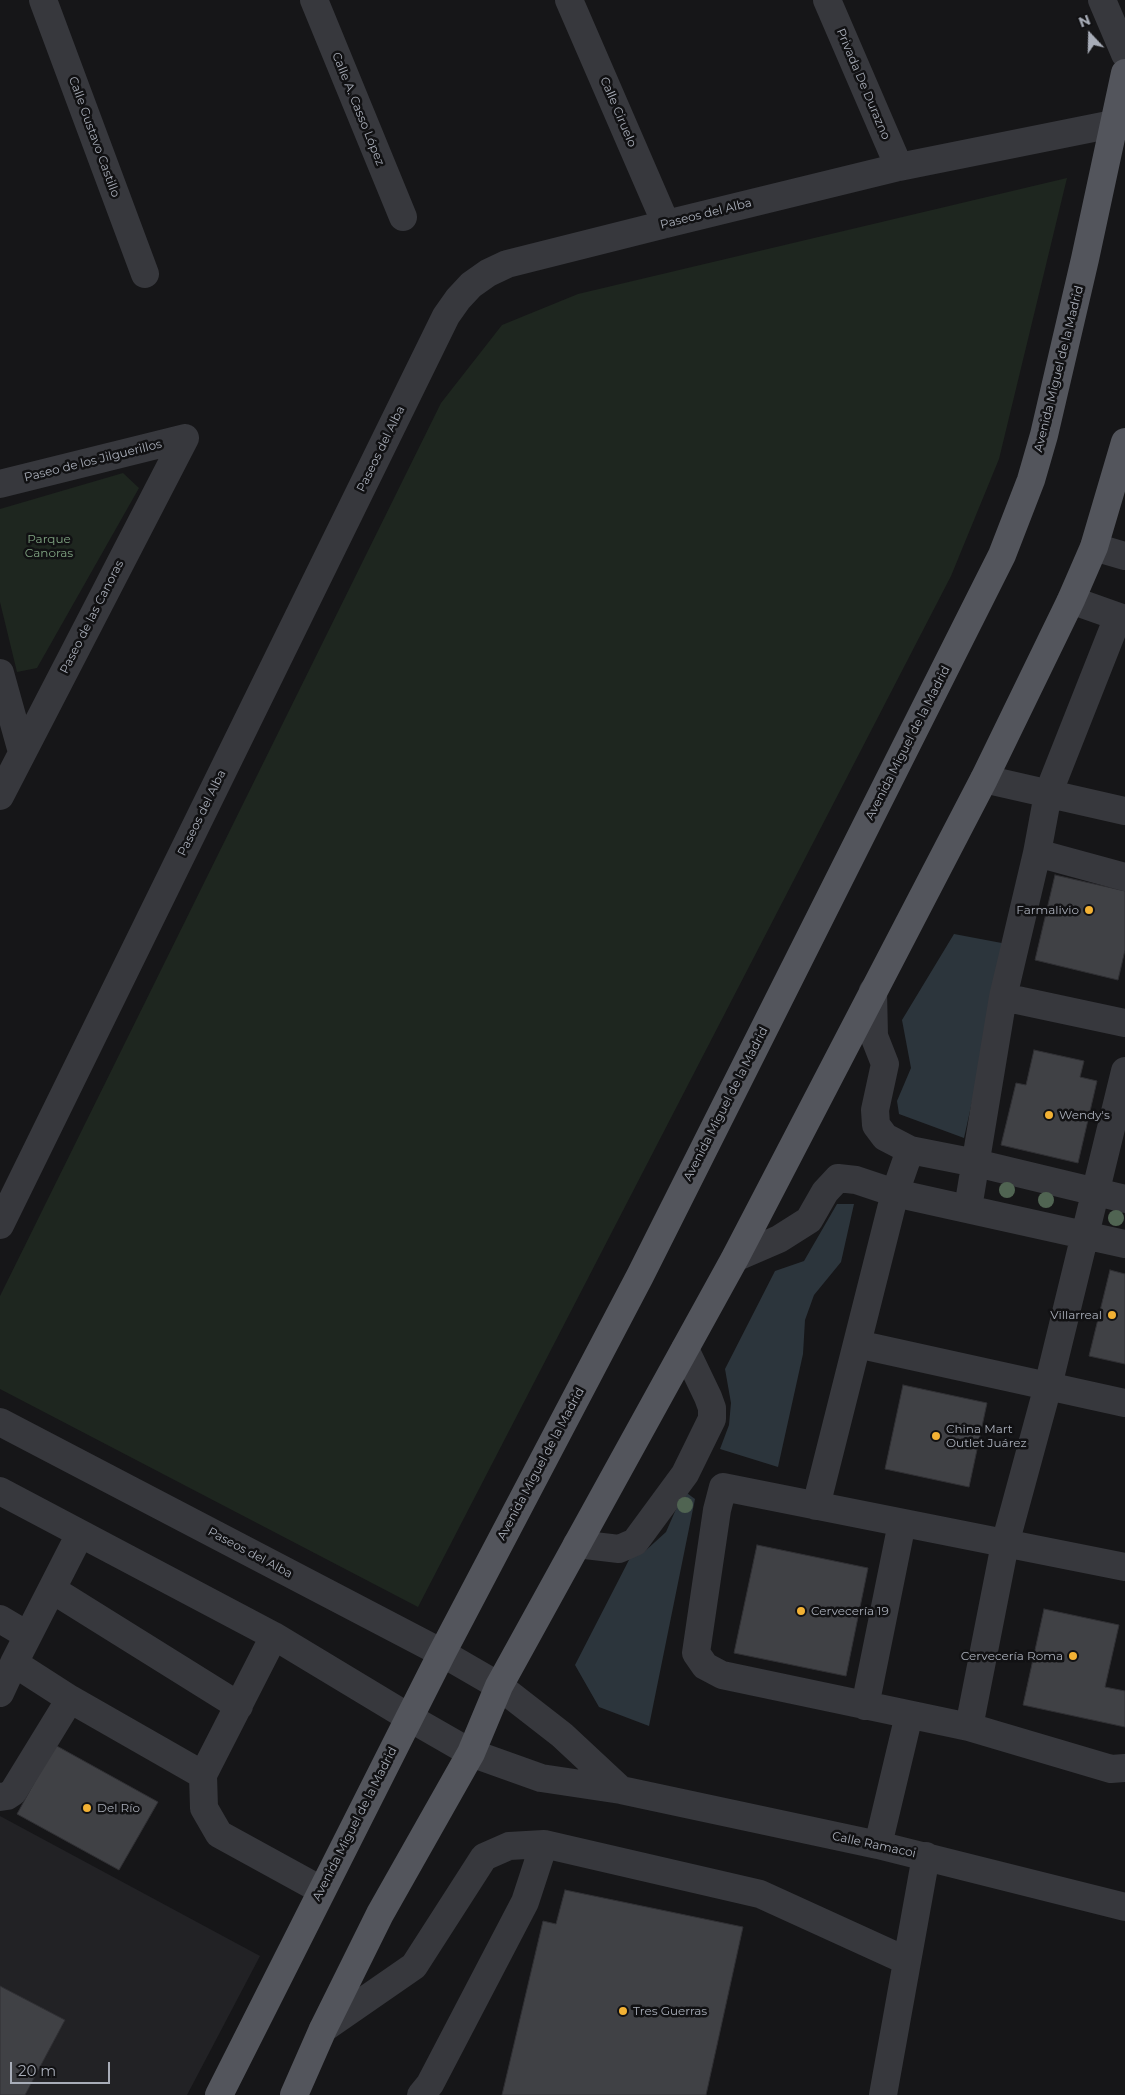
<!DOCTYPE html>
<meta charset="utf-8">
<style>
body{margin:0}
#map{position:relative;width:1125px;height:2095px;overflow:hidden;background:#161618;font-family:Montserrat,sans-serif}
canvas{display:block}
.north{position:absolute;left:1065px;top:10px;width:50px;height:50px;-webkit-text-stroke:4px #111113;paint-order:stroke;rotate:339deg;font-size:14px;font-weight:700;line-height:20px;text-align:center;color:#a8adb8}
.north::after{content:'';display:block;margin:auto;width:18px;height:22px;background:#a8adb8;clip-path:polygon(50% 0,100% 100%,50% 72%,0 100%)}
.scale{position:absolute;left:10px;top:2062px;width:100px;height:22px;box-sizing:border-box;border:2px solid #a8adb8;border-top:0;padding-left:6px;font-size:15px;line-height:18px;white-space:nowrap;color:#a8adb8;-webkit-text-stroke:4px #111113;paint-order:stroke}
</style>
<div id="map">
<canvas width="1125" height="2095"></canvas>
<div class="north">N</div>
<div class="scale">20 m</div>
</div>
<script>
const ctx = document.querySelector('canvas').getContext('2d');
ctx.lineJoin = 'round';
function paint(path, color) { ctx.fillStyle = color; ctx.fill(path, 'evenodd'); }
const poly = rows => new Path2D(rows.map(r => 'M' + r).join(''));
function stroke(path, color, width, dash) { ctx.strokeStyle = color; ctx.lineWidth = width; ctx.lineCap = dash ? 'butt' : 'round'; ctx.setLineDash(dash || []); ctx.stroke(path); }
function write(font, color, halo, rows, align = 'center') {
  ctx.font = font + ' Montserrat,sans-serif'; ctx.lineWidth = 5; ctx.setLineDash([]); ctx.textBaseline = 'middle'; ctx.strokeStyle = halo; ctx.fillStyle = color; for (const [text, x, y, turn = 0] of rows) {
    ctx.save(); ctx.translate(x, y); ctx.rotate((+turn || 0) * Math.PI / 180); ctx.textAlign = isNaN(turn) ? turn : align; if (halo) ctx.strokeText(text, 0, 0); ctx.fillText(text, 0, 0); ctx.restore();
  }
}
paint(poly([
 [0,1816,260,1956,187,2095,0,2095]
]), '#222225');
paint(poly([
 [1067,178,999,459,951,576,418,1607,0,1389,0,1296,441,403,502,325,578,294],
 [123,473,139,488,37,668,17,672,0,602,0,509]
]), '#1e261f');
paint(poly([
 [954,934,1007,944,964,1138,899,1114,897,1101,911,1068,902,1020],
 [837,1204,854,1204,841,1262,814,1295,805,1320,803,1354,778,1467,720,1449,729,1425,731,1403,725,1369,775,1271,804,1261],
 [684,1491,695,1499,649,1726,599,1707,575,1665,631,1556,644,1552,666,1532]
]), '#2c353c');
const building = poly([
 [1055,875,1125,891,1125,950,1118,980,1035,960,1055,875],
 [1034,1050,1084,1061,1080,1077,1097,1081,1078,1163,1001,1145,1016,1083,1026,1085,1034,1050],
 [1110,1270,1125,1274,1125,1364,1089,1356,1110,1270],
 [903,1385,987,1403,969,1487,885,1469,903,1385],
 [757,1545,868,1568,846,1676,734,1653,757,1545],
 [1044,1609,1119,1625,1105,1687,1125,1691,1125,1727,1023,1705,1044,1609],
 [55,1745,158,1802,119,1870,17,1814,55,1745],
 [565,1890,743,1927,706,2095,502,2095,543,1921,556,1924,565,1890],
 [0,1986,65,2020,25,2095,0,2095,0,1986]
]);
paint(building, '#404145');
stroke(building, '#303034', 1);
stroke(poly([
 [43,0,145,274],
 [314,0,403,217],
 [569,0,666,224],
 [827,0,899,167],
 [1102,0,1125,54],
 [0,484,185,438],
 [1094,547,1125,556],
 [1071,600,1125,619],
 [0,673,22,752],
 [984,779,1125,811],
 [0,796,185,438],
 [1037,853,1048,794,1118,617],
 [873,991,874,1036,885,1064,875,1110,876,1125,885,1137,910,1150,976,1163,1125,1199],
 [1003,997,1037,853,1125,877],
 [968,1208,1003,997,1125,1023],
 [0,1225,446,316,458,299,471,285,488,273,507,264,666,224,899,167,1113,124],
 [735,1258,779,1239,809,1220,825,1192,838,1178,856,1180,895,1193,1125,1244],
 [857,1344,1125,1403],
 [0,1422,442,1653,499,1686,562,1735,621,1790],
 [0,1491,274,1636,410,1718,471,1753,541,1778,621,1790,878,1845,1125,1907],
 [816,1506,895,1193,910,1150],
 [80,1534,14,1663,70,1699,203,1775,204,1808,219,1834,321,1890],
 [577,1544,619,1549,635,1542,685,1474,712,1419,712,1408,708,1397,685,1349],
 [1125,1567,723,1487,717,1510,696,1653,705,1666,722,1675,969,1727,1111,1769,1125,1768],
 [53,1590,239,1706],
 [0,1619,27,1635],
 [0,1693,14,1663],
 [865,1706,902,1523],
 [969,1727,1005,1544,1048,1386,1125,1071],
 [203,1775,274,1636],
 [0,1797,7,1796,13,1792,70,1699],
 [878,1845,909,1715],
 [323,2029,414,1966,484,1857,509,1846,544,1844],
 [421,2095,430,2084,525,1902,544,1844,760,1894,907,1961],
 [883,2095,926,1856]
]), '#37383d', 28);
stroke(poly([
 [219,2095,442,1653,640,1276,1002,555,1031,480,1044,435,1085,259,1125,73],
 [294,2095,323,2029,380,1914,471,1753,499,1686,735,1258,984,779,1071,600,1094,547,1125,442]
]), '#53555c', 28);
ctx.fillStyle = '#506452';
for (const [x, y] of [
 [1007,1190],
 [1046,1200],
 [1116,1218],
 [685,1505]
]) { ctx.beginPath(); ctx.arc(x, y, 8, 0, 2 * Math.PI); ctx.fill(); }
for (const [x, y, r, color] of [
 [1089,910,5,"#f2b134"],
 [1049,1115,5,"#f2b134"],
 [1112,1315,5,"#f2b134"],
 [936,1436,5,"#f2b134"],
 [801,1611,5,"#f2b134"],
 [1073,1656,5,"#f2b134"],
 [87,1808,5,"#f2b134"],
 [623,2011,5,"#f2b134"]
]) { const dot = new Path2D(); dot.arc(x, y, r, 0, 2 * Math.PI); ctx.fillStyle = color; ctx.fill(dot); stroke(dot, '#111113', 2); }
write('12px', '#a8adb8', '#111113', [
 ["Privada De Durazno",863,84,67],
 ["Calle A. Casso López",358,109,68],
 ["Calle Ciruelo",618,112,67],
 ["Calle Gustavo Castillo",94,137,70],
 ["Paseos del Alba",706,214,-14],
 ["Avenida Miguel de la Madrid",1059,369,-76],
 ["Paseos del Alba",381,449,-64],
 ["Paseo de los Jilguerillos",93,461,-14],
 ["Paseo de las Canoras",92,617,-63],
 ["Avenida Miguel de la Madrid",908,743,-63],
 ["Paseos del Alba",202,813,-64],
 ["Avenida Miguel de la Madrid",726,1104,-63],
 ["Avenida Miguel de la Madrid",541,1464,-62],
 ["Paseos del Alba",250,1553,28],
 ["Avenida Miguel de la Madrid",355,1824,-63],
 ["Calle Ramacoi",874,1845,12]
]);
write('12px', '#7fa381', '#111113', [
 ["Parque",49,539],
 ["Canoras",49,553]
]);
write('12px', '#a8adb8', '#111113', [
 ["Farmalivio",1079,910,"right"],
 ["Wendy's",1059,1115],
 ["Villarreal",1102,1315,"right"],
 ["China Mart",946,1429],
 ["Outlet Juárez",946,1443],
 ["Cervecería 19",811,1611],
 ["Cervecería Roma",1063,1656,"right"],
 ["Del Río",97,1808],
 ["Tres Guerras",633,2011]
], 'left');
</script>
